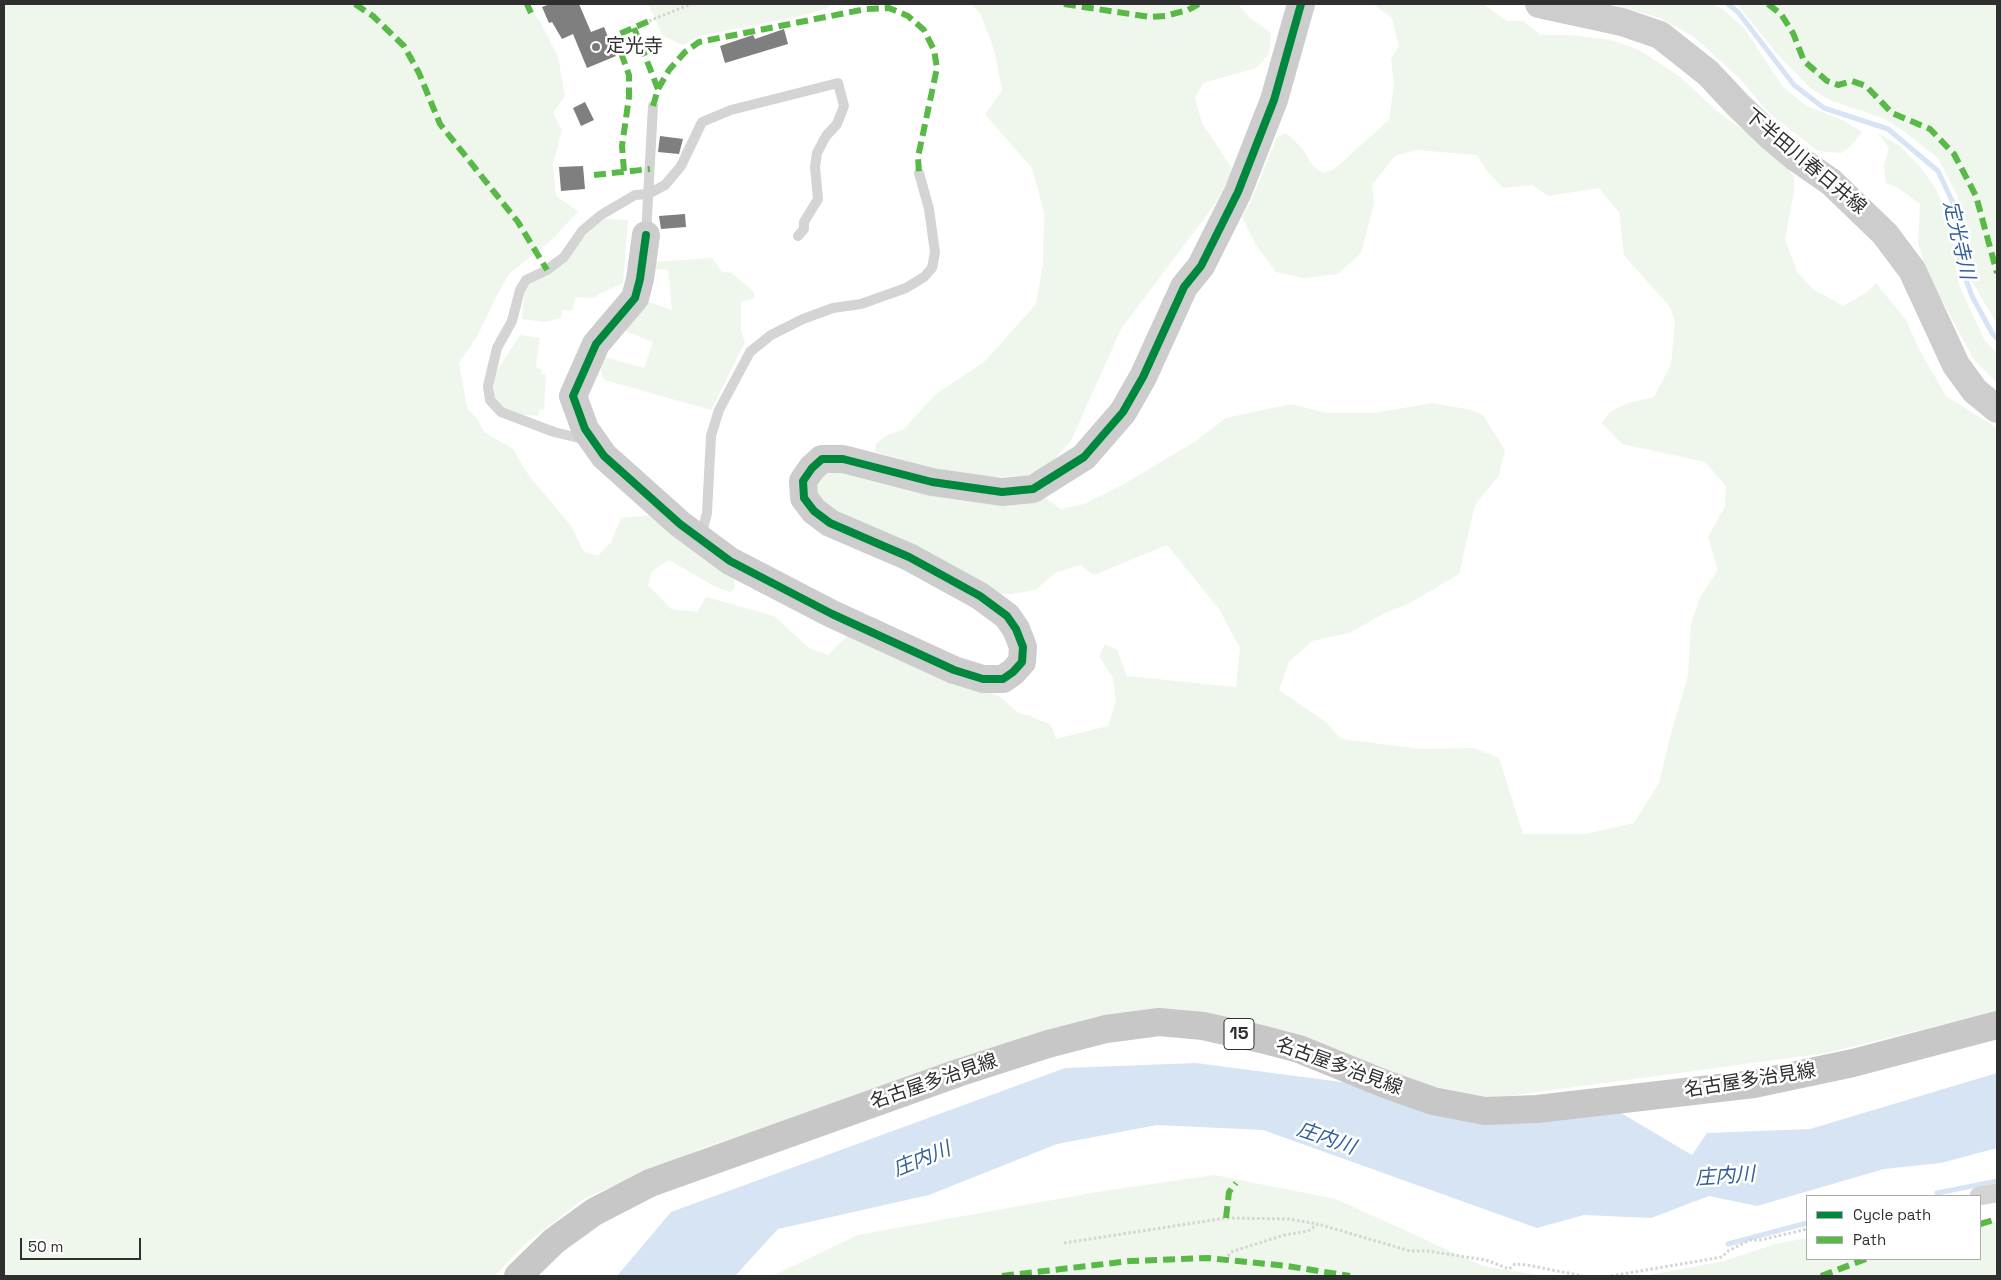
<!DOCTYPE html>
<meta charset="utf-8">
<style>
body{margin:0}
#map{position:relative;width:2001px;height:1280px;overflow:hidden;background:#fff;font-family:"Space Grotesk",sans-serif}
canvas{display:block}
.frame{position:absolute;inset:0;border:5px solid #2f2f2f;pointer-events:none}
.legend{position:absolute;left:1806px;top:1195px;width:175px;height:65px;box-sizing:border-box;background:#fff;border:1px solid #acacac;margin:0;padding:6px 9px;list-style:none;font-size:15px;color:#2f2f2f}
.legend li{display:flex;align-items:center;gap:10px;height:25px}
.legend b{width:25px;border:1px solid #acacac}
.scale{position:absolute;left:20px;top:1238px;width:121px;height:22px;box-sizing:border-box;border:2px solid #2f2f2f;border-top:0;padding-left:6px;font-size:15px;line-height:18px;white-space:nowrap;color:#2f2f2f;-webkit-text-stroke:4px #fff;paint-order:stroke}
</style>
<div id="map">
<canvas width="2001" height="1280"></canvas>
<div class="frame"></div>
<ul class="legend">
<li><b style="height:6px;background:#00873e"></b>Cycle path</li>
<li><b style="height:6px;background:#58b947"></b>Path</li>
</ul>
<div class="scale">50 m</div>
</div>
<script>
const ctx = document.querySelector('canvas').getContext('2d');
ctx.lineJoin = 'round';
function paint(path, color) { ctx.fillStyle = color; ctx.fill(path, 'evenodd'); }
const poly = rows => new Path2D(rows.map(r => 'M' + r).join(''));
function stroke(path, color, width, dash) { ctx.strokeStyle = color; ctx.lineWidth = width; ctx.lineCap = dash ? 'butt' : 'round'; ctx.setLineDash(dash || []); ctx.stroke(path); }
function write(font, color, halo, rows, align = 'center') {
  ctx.font = font + ' "Space Grotesk","Noto Sans JP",sans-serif'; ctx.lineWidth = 5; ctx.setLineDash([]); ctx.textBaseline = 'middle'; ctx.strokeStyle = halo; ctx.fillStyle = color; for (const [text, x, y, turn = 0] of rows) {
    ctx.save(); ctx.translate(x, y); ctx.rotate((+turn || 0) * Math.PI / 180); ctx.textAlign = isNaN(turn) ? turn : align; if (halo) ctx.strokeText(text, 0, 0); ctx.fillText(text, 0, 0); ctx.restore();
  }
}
paint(poly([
 [4,4,527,4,541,23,558,57,565,96,553,113,562,130,553,164,556,196,578,211,554,238,509,274,494,301,478,335,459,363,467,408,478,420,484,432,513,449,529,476,572,527,583,551,598,556,611,542,621,518,651,515,734,576,735,588,730,592,714,586,669,560,652,571,648,585,671,609,697,612,706,597,774,616,810,649,828,655,847,636,1000,697,1020,714,1028,715,1051,725,1056,739,1108,726,1116,701,1113,678,1099,656,1105,644,1117,650,1127,676,1236,687,1240,648,1219,609,1167,545,1094,575,1080,565,1055,573,1035,590,1013,594,990,594,823,510,813,484,831,468,999,500,1045,498,1061,509,1084,504,1124,484,1196,441,1226,418,1291,404,1326,413,1375,413,1432,403,1472,410,1483,415,1505,450,1499,475,1475,505,1459,574,1410,603,1387,612,1349,633,1312,641,1289,662,1279,690,1326,722,1341,739,1421,749,1474,748,1499,758,1523,834,1585,834,1634,823,1659,783,1670,737,1688,676,1691,624,1700,597,1718,570,1708,537,1725,506,1726,486,1705,462,1622,444,1602,423,1610,412,1628,403,1654,397,1671,365,1675,322,1670,307,1624,255,1619,212,1599,188,1548,196,1532,185,1503,188,1487,171,1477,155,1416,150,1395,156,1372,185,1374,203,1361,253,1338,274,1304,278,1276,272,1256,245,1242,217,1251,201,1277,137,1286,133,1302,148,1313,166,1323,173,1333,170,1389,120,1394,84,1391,59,1399,46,1392,18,1373,4,1483,4,1507,21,1523,21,1541,35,1571,35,1612,40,1639,50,1679,76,1718,112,1779,156,1794,177,1794,192,1785,239,1797,272,1813,289,1843,306,1867,292,1876,283,1906,320,1918,347,1946,396,1997,428,1997,1011,1827,1053,1493,1098,1427,1085,1346,1058,1176,1010,1077,1024,705,1147,585,1198,524,1245,495,1276,4,1276],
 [648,4,832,4,826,9,801,16,699,36,683,45,663,36],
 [971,4,1238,4,1250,18,1271,33,1269,54,1256,68,1203,83,1195,98,1202,123,1233,170,1215,204,1121,329,1071,441,1050,464,1025,476,987,477,932,468,875,452,876,444,887,435,904,429,936,394,984,362,1036,304,1043,264,1044,212,1032,168,985,114,1002,91,995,53,981,15],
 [1612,4,1712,4,1724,10,1744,28,1783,87,1807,106,1845,121,1862,132,1851,146,1841,153,1818,151,1770,114,1738,77,1694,37,1660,18],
 [1737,4,1997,4,1997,324,1971,280,1965,260,1958,197,1938,158,1902,130,1883,118,1832,101,1811,89,1778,55],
 [1878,133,1900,146,1921,168,1936,189,1948,215,1959,285,1984,339,1997,354,1997,383,1974,360,1926,270,1918,243,1920,204,1897,187,1886,183,1884,166,1889,148],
 [604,219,628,220,623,283,597,295,595,298,576,297,572,311,562,310,561,318,545,322,522,319,525,289],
 [712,258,722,272,732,273,754,292,754,299,741,301,741,331,745,342,711,410,605,380,602,376,600,364,605,357,644,368,653,342,627,332,622,323,646,301,672,310,668,270,654,269,653,262],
 [520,335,540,338,536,367,541,369,542,374,546,375,544,410,540,410,538,416,514,414,502,409,494,399,494,375],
 [1214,1175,1336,1199,1483,1266,1545,1276,772,1276,858,1235,1097,1192],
 [1980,1221,1997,1222,1997,1276,1644,1276,1724,1261,1775,1244,1807,1238,1807,1259,1980,1259]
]), '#eff6eb');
paint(poly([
 [1196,1063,1349,1083,1621,1113,1692,1155,1707,1133,1810,1129,1997,1073,1997,1148,1941,1163,1884,1169,1757,1206,1709,1196,1651,1218,1584,1215,1537,1228,1263,1130,1157,1125,1057,1144,929,1195,778,1229,735,1276,617,1276,671,1212,1065,1068]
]), '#d7e4f4');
stroke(poly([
 [1728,4,1738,12,1794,85,1824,108,1888,129,1938,171,1954,205,1960,264,1972,296,1992,333,1997,339],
 [1937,1193,1997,1181],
 [1728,1244,1807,1223]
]), '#d7e4f4', 5);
paint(poly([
 [550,4,579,4,591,32,604,27,616,56,587,68,573,34,562,39,552,22,549,23,542,7],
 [784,29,788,44,725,63,720,46,753,35,755,39],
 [585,102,594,120,581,126,573,108],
 [660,136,683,139,679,154,658,152],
 [583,166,585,189,561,191,559,167],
 [685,214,686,227,661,229,659,216]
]), '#7f7f7f');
stroke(poly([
 [649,21,691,4],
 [1064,1243,1226,1218,1289,1219,1318,1224],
 [1225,1260,1231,1252,1284,1235,1308,1231,1318,1224,1410,1251,1427,1251,1486,1260,1509,1269,1515,1264,1527,1265,1583,1276],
 [1611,1276,1722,1257,1728,1251,1750,1240,1761,1240,1807,1229]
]), '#d4d4d4', 3, [2.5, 2.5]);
stroke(poly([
 [646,235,653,106],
 [587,440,554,432,501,412,490,400,488,386,497,348,512,321,520,290,526,280,547,270,564,257,582,231,601,215,635,195,648,194,665,185,681,166,702,122,731,110,838,83,844,106,837,124,826,136,817,153,815,167,818,199,804,222,804,229,798,236],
 [701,537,707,513,711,436,719,410,750,352,771,335,803,319,833,308,861,304,906,288,924,277,932,268,935,252,929,209,919,173]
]), '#d4d4d4', 10);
stroke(poly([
 [1979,1196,1997,1193]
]), '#d4d4d4', 19);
stroke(poly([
 [1539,4,1622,22,1660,35,1708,73,1738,105,1769,135,1795,157,1831,182,1885,234,1912,270,1956,365,1975,391,1997,409],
 [646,235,640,279,635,298,596,344,573,396,585,429,604,456,680,524,730,561,832,614,954,670,983,679,1003,679,1013,672,1022,662,1023,647,1016,629,1007,616,980,596,909,557,830,523,814,511,804,498,803,481,812,468,822,459,843,459,932,482,1002,492,1033,489,1084,457,1123,412,1143,377,1184,287,1201,266,1238,192,1274,100,1301,4]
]), '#cdcdcd', 28);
stroke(poly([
 [518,1276,554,1241,594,1212,650,1183,958,1073,1048,1044,1106,1029,1159,1022,1203,1026,1261,1039,1299,1049,1385,1084,1433,1101,1485,1111,1537,1109,1754,1084,1853,1063,1997,1025]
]), '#c7c7c7', 28);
stroke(poly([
 [355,4,373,16,404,46,419,73,440,124,518,222,547,270],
 [527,4,531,13],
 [1064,4,1150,17,1165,16,1188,10,1199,4],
 [1768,4,1781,14,1793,33,1804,61,1827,81,1838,85,1852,81,1866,86,1892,113,1930,129,1954,154,1976,196,1997,273],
 [634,28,658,89],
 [653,106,658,89,669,70,685,52,699,42,866,9,889,8,908,16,924,30,934,50,937,68,918,157,919,173],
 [624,171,622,146,629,97,629,75,615,36,649,21],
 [594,175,650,169],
 [1226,1218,1229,1192,1236,1183],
 [1980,1224,1997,1219],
 [1002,1276,1130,1261,1208,1258,1287,1266,1350,1276],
 [1821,1276,1866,1259]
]), '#58b947', 6, [12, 6]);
stroke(poly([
 [646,235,640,279,635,298,596,344,573,396,585,429,604,456,680,524,730,561,832,614,954,670,983,679,1003,679,1013,672,1022,662,1023,647,1016,629,1007,616,980,596,909,557,830,523,814,511,804,498,803,481,812,468,822,459,843,459,932,482,1002,492,1033,489,1084,457,1123,412,1143,377,1184,287,1201,266,1238,192,1274,100,1301,4]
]), '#00873e', 8);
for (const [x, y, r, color] of [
 [596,47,5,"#787878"]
]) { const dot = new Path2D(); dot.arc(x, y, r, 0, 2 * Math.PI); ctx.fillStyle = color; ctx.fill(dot); stroke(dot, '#fff', 2); }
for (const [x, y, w] of [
 [1239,1034,30]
]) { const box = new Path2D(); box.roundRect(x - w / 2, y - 15.5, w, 31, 4); ctx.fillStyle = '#fff'; ctx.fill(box); stroke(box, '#2f2f2f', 1); }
write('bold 18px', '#2f2f2f', null, [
 ["15",1239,1034]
]);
write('19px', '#2f2f2f', '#fff', [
 ["定光寺",606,47]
], 'left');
write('19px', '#2f2f2f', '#fff', [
 ["下半田川春日井線",1805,162,40],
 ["名古屋多治見線",1339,1067,20],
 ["名古屋多治見線",1750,1081,-9],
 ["名古屋多治見線",934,1082,-19]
]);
write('italic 20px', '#34619a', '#fff', [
 ["定光寺川",1958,240,77],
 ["庄内川",1326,1139,19],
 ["庄内川",922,1160,-22],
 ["庄内川",1725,1177,-4]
]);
</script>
